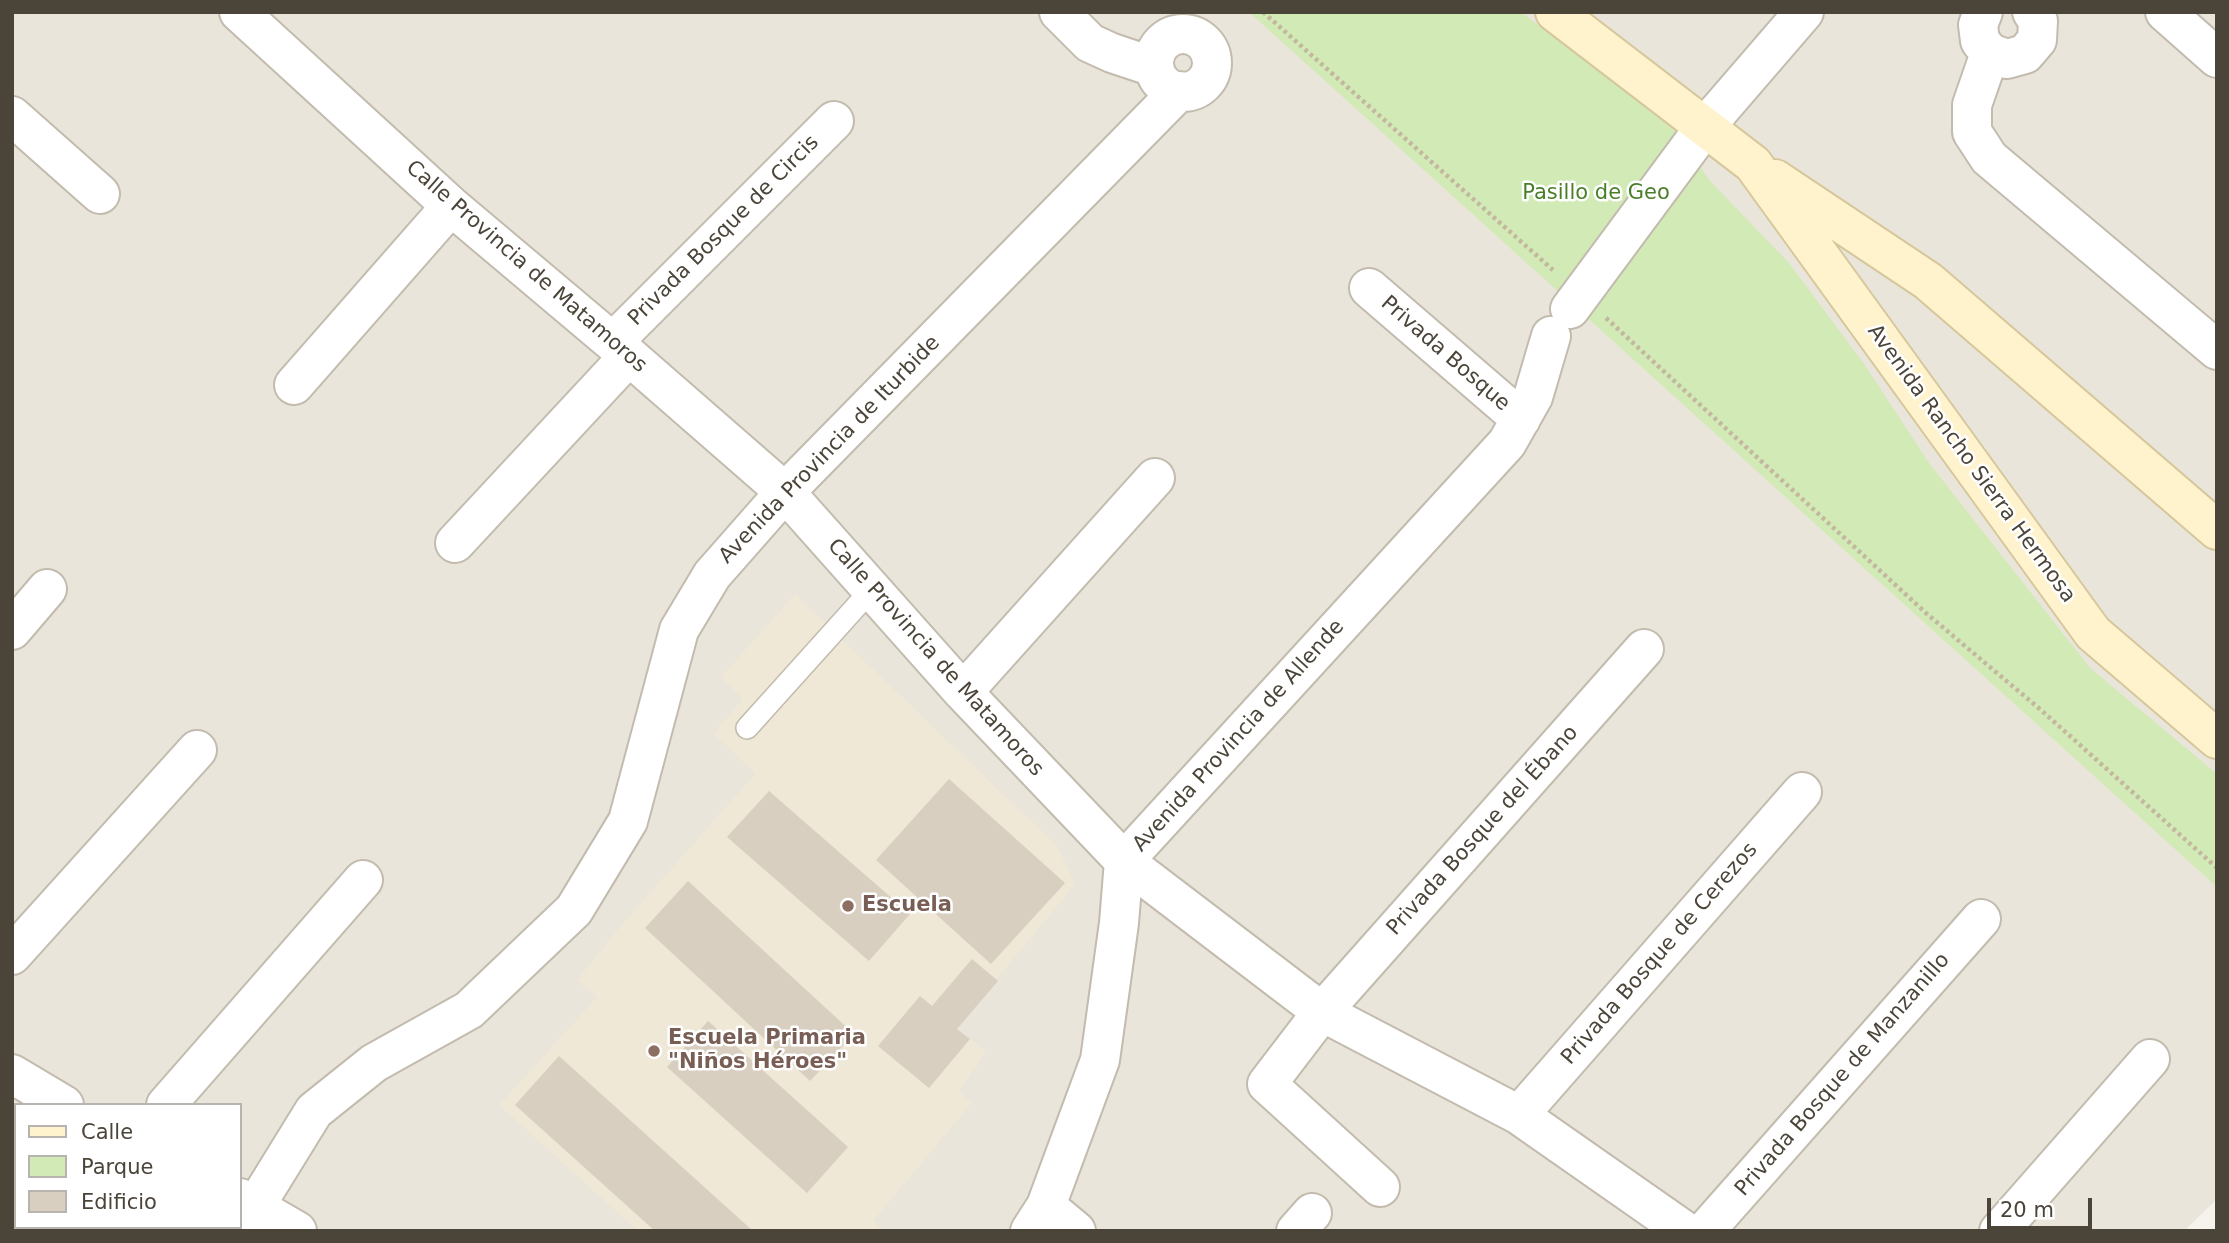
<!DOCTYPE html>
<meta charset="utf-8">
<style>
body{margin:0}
#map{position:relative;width:2229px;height:1243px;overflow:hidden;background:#f6f3ec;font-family:"DejaVu Sans",sans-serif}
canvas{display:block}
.frame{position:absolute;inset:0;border:14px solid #4b4439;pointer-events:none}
.legend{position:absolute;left:14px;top:1103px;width:228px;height:126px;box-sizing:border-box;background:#fff;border:2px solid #b7b4b0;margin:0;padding:9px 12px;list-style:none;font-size:21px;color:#4b4439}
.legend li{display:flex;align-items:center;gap:14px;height:35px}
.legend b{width:35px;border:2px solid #b7b4b0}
.scale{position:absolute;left:1987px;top:1198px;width:105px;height:32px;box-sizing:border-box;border:4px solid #4b4439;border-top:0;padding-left:9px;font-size:21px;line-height:24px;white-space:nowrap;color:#4b4439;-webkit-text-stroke:5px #fff;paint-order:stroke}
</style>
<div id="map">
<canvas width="2229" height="1243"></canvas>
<div class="frame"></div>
<ul class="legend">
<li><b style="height:9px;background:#fff3cd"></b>Calle</li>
<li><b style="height:19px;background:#d2eab5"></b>Parque</li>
<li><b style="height:19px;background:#d8cfc1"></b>Edificio</li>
</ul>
<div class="scale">20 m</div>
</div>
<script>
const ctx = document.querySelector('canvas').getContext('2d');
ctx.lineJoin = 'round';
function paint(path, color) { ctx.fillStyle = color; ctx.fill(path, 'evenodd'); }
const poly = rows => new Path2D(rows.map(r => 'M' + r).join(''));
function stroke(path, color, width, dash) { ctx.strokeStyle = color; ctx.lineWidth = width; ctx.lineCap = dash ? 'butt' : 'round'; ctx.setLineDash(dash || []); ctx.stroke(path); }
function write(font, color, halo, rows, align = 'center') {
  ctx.font = font + ' "DejaVu Sans",sans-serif'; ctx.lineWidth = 5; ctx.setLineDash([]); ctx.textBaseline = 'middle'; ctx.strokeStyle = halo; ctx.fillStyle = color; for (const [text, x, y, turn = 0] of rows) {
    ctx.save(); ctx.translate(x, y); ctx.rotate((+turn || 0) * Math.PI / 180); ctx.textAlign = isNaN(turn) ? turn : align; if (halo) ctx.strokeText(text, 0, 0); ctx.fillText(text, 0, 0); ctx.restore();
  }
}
paint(poly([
 [12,12,2217,12,2217,1199,2184,1231,12,1231],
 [16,1105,240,1105,240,1227,16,1227]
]), '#eae5da');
paint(poly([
 [795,594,1057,846,1075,884,957,1028,986,1052,959,1091,972,1103,873,1221,884,1231,638,1231,499,1105,597,997,577,980,619,928,756,773,713,734,743,699,721,677]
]), '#efe8d6');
paint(poly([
 [1249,12,1521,12,1673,129,1710,181,1789,263,1864,364,1929,463,2090,668,2217,774,2217,887],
 [12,1150,16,1152,16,1227,153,1227,157,1231,12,1231]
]), '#d2eab5');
paint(poly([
 [949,779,1065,883,991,964,876,860],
 [769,791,910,914,869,961,727,837],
 [688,881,854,1034,810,1081,645,928],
 [972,959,998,981,957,1029,970,1039,929,1088,878,1046,920,996,932,1006],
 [708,1021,848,1147,807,1193,667,1067],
 [559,1056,753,1231,655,1231,515,1105]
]), '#d8cfc1');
const lane = poly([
 [747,728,872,589]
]);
const street = poly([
 [239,12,451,206,629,356,785,492,963,692,1124,861,1322,1012,1519,1115,1685,1231],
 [1059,12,1090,43,1112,53,1154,67],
 [1983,12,1978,25,1980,41,1990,53,2007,59,2025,54,2037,40,2038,21,2032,12],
 [2165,12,2217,58],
 '1154 63a29 29 0 1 1 58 0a29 29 0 1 1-58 0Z',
 [1990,53,1972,105,1972,132,1989,158,2217,350],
 [12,116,100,194],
 [1369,288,1521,419],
 [1570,309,1704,128,1804,12],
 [613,342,834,121],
 [294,385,451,206],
 [455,543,629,356],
 [12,630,47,589],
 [963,692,1155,478],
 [12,955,197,750],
 [12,1074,64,1105],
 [166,1105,363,880],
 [1519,1115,1802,792],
 [1380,1187,1267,1084,1322,1012,1644,649],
 [240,1198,297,1231],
 [1046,1206,1076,1231],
 [240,1224,256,1205,314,1111,374,1063,469,1010,574,910,628,821,679,630,712,575,785,492,1179,91],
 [1030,1231,1046,1206,1100,1060,1119,923,1124,861,1507,443,1533,397,1551,336],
 [1296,1231,1312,1213],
 [1705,1231,1981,919],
 [1999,1231,2150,1059]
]);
const secondary = poly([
 [1555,12,1753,164,2093,633,2217,739],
 [1775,179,1928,281,2217,530]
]);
stroke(lane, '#c2bbae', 24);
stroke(street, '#c2bbae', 42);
stroke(secondary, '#d6c79b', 42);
stroke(poly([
 [1263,12,1553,270],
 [1606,318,1927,614,2041,710,2217,868]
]), '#c4b79f', 4.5, [3.5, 3.5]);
stroke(lane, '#fff', 21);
stroke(street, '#fff', 38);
stroke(secondary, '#fff3cd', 38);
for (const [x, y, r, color] of [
 [848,906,7,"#8d6e63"],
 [654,1051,7,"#8d6e63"]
]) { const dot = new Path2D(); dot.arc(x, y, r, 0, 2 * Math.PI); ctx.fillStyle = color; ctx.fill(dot); stroke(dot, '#fff', 2.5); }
write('21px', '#4a7f2a', '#fff', [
 ["Pasillo de Geo",1596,194]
]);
write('21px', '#4b4439', '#fff', [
 ["Privada Bosque de Circis",724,231,-45],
 ["Calle Provincia de Matamoros",526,267,41],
 ["Privada Bosque",1445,354,41],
 ["Avenida Provincia de Iturbide",830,450,-46],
 ["Avenida Rancho Sierra Hermosa",1971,464,54],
 ["Calle Provincia de Matamoros",935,658,48],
 ["Avenida Provincia de Allende",1239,736,-48],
 ["Privada Bosque del Ébano",1483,831,-48],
 ["Privada Bosque de Cerezos",1660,954,-49],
 ["Privada Bosque de Manzanillo",1843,1075,-49]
]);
write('bold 21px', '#785e54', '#fff', [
 ["Escuela",862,906],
 ["Escuela Primaria",668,1039],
 ["\"Niños Héroes\"",668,1063]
], 'left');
</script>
